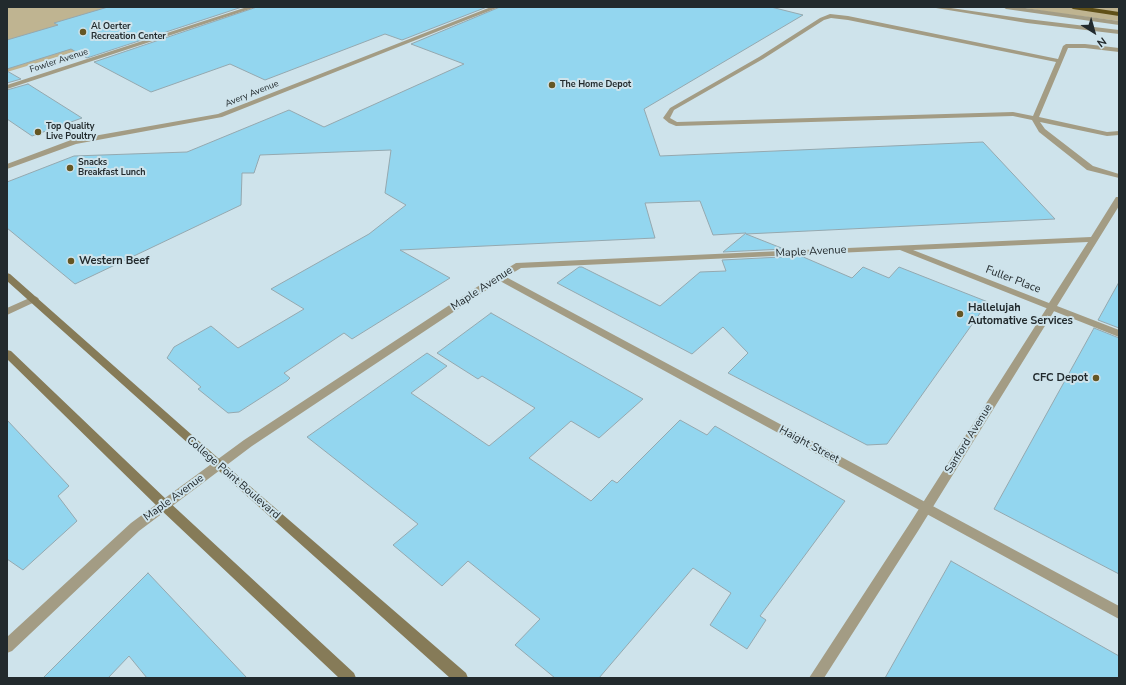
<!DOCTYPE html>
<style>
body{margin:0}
#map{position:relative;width:1126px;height:685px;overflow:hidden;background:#cee3eb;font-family:"Nunito Sans",sans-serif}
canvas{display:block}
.frame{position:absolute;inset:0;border:8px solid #222a2d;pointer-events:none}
.north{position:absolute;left:1074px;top:12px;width:40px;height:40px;-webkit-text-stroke:3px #cee3eb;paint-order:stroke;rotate:143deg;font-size:11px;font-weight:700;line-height:16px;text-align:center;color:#222a2d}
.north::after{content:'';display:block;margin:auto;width:14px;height:18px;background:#222a2d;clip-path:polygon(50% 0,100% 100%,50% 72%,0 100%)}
</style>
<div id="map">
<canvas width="1126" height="685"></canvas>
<div class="frame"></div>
<div class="north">N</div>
</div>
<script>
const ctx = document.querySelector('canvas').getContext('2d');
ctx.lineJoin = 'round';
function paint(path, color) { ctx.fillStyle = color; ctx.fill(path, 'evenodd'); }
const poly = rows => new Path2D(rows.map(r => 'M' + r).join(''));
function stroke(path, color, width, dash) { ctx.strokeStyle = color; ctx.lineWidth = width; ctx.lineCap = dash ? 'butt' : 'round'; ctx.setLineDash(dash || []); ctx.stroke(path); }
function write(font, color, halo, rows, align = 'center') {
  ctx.font = font + ' "Nunito Sans",sans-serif'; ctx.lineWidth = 4; ctx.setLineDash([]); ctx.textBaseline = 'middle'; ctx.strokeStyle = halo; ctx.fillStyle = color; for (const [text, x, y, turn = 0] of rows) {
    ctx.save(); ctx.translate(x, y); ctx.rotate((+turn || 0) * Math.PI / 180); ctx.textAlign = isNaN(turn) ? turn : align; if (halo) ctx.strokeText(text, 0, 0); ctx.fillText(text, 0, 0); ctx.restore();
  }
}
paint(poly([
 [7,7,222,7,7,72],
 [1019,7,1119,7,1119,21,1049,12]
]), '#bfb491');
const building = poly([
 [108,7,242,7,87,58,71,49,7,69,7,40,58,25,54,23,108,7],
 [257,7,487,7,402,40,385,34,265,80,230,64,151,92,94,62,257,7],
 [500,7,771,7,803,15,644,109,660,156,983,142,1055,219,746,234,784,249,723,252,746,233,713,235,700,201,645,203,655,238,400,250,450,278,352,339,344,333,284,373,290,378,287,381,239,412,228,413,198,389,201,387,167,358,174,347,211,326,238,348,304,309,271,289,369,234,406,205,385,193,391,150,260,155,254,173,242,173,241,205,75,284,7,228,7,182,74,156,187,152,289,110,324,127,464,64,411,44,500,7],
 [7,71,21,79,7,83,7,71],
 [28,84,82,118,32,136,7,119,7,90,28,84],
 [801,256,852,278,863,267,889,278,899,267,988,302,887,444,867,445,728,373,748,353,723,327,692,354,557,283,579,267,582,267,660,306,700,272,726,271,722,260,801,256],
 [1119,282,1119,328,1098,320,1119,282],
 [491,313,643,399,599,438,571,421,529,458,591,501,612,480,617,483,680,420,707,435,715,426,845,501,760,616,766,620,747,649,710,625,731,593,693,568,599,678,555,678,515,645,540,619,468,561,442,586,393,545,418,524,307,437,427,353,447,366,411,393,489,446,535,408,482,376,478,379,437,353,491,313],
 [1094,328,1119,338,1119,574,994,509,1094,328],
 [7,420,69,486,58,496,77,521,23,570,7,559,7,420],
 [951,561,1119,656,1119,678,885,678,951,561],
 [148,573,247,678,147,678,129,656,108,678,43,678,148,573]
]);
paint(building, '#93d6ef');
stroke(building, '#94a8af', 1);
paint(poly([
 [830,14,848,16,1058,59,1063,46,1066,44,1085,44,1119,48,1119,52,1085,48,1068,48,1039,117,1107,132,1119,131,1119,135,1107,136,1040,122,1045,129,1093,166,1119,174,1119,178,1087,170,1039,132,1032,120,1013,116,676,126,669,123,663,118,670,108,759,57,820,18,830,14],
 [831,18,848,20,1056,62,1033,116,1013,112,677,122,670,118,674,110,763,59,824,20,831,18]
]), '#a39c84');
paint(poly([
 [247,7,256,7,7,89,7,85,247,7],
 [491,7,499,7,222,117,76,144,7,169,7,164,71,140,218,114,491,7],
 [930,7,944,7,1027,19,1119,30,1119,34,1027,23,930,7],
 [1003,7,1018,7,1119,21,1119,25,1006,9,1003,7],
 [1116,197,1119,197,1119,206,1057,306,1119,330,1119,337,900,250,521,268,506,277,1119,606,1119,619,500,281,252,446,139,531,12,651,7,653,7,637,131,523,244,440,480,285,516,263,1091,237,1116,197],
 [1088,242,1049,303,913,250,1088,242],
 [34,296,37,297,39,299,37,301,7,315,7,308,34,296]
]), '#a39c84');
paint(poly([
 [1051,305,1056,308,918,531,824,678,809,678,910,523,1048,306,1051,305]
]), '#a39c84');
paint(poly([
 [7,273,10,274,244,481,466,673,468,678,450,678,7,281,7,273],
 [7,350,11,351,168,501,354,673,356,678,339,678,160,509,7,359,7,350]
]), '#867b58');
paint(poly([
 [1070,7,1086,7,1119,12,1119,16,1073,9,1070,7]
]), '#605018');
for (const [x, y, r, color] of [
 [83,32,4,"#655623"],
 [552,85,4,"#655623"],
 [38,132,4,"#655623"],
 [70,168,4,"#655623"],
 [71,261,4,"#655623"],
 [960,314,4,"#655623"],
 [1096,378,4,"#655623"]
]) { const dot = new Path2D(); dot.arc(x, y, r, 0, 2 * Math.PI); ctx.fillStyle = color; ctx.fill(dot); stroke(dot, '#cee3eb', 1.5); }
write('bold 9px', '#222a2d', '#cee3eb', [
 ["Al Oerter",91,27],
 ["Recreation Center",91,37],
 ["The Home Depot",560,85],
 ["Top Quality",46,127],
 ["Live Poultry",46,137],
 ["Snacks",78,163],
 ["Breakfast Lunch",78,173]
], 'left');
write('9px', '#222a2d', '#cee3eb', [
 ["Fowler Avenue",59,61,-18],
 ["Avery Avenue",252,94,-22]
]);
write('11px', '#222a2d', '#cee3eb', [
 ["Maple Avenue",811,252,-3],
 ["Fuller Place",1013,280,21],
 ["Maple Avenue",482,289,-33],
 ["Sanford Avenue",969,439,-58],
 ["Haight Street",809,445,28],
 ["College Point Boulevard",233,478,41],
 ["Maple Avenue",174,498,-36]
]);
write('bold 11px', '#222a2d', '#cee3eb', [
 ["Western Beef",79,261],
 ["Hallelujah",968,308],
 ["Automative Services",968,321],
 ["CFC Depot",1088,378,"right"]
], 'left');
</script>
